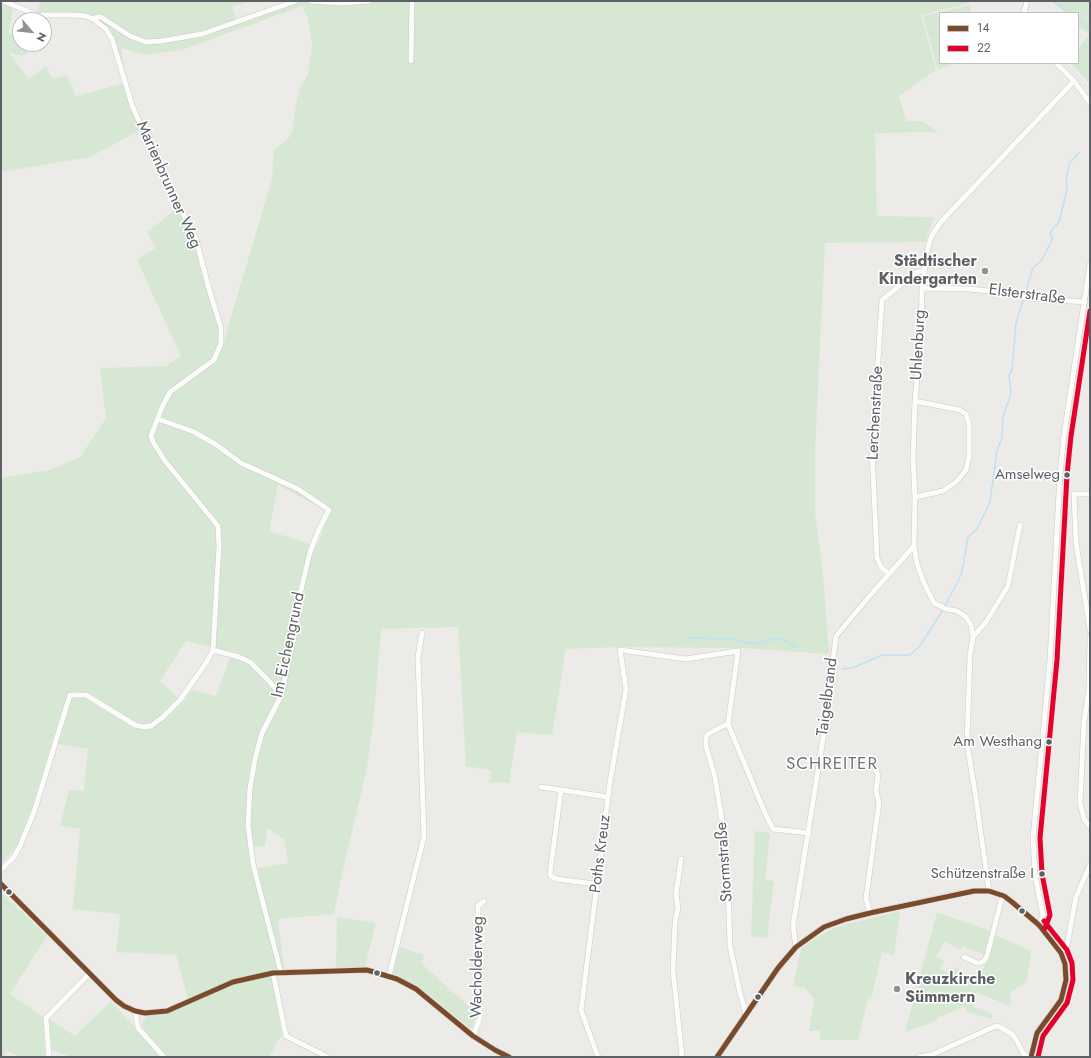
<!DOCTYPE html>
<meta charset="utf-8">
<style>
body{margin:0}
#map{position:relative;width:1091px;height:1058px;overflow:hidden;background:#edebe7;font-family:Jost,sans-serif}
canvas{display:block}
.frame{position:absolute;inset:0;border:2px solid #5d6165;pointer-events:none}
.legend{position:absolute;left:939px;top:12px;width:140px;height:52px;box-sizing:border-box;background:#fff;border:1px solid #bec0c1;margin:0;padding:5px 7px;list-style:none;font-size:12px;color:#5d6165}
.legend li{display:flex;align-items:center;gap:8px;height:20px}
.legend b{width:20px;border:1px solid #bec0c1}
.north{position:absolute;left:12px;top:12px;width:40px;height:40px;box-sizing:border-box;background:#fff;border:1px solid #bec0c1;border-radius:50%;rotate:118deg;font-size:11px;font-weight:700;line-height:16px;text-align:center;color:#5d6165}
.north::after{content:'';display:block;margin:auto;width:14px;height:18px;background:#8f9192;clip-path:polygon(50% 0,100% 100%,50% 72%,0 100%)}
</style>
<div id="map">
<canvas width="1091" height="1058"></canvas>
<div class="frame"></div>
<ul class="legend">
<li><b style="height:5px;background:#7a4b2a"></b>14</li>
<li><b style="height:5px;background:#e4002b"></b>22</li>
</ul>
<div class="north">N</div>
</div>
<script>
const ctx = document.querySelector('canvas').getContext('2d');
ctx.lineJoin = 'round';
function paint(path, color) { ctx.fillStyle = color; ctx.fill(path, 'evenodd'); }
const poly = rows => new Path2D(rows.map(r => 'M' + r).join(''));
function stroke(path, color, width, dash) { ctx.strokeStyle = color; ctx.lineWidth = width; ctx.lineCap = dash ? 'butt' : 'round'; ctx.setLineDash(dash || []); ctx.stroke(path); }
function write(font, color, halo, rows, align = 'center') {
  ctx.font = font + ' Jost,sans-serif'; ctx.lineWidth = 3; ctx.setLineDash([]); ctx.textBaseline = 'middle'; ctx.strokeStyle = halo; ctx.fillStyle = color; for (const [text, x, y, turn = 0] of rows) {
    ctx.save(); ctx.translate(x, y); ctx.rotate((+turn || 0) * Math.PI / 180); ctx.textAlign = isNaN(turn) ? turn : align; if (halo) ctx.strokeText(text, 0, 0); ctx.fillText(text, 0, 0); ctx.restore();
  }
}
paint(poly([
 [1,1,13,7,9,33,20,38,20,44,30,44,28,48,28,53,22,56,9,53,29,79,46,66,53,79,67,75,76,96,125,83,142,129,90,157,1,172],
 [40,1,250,1,232,7,237,21,202,32,161,41,137,39,107,20,86,16,37,15],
 [336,1,970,1,969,3,921,15,936,70,899,96,906,121,922,121,938,132,875,133,877,216,934,217,925,242,825,243,815,452,815,512,823,573,829,654,741,648,618,647,566,649,552,735,517,732,509,783,490,782,491,770,466,766,458,627,381,629,374,714,367,768,345,861,334,914,278,919,284,969,271,972,282,1034,269,1057,167,1057,147,1035,142,1025,144,1019,147,1016,168,1013,214,994,213,990,188,999,176,955,116,952,120,914,73,909,80,829,60,826,69,790,84,791,88,749,57,744,64,720,59,719,32,807,17,845,1,865,1,478,50,470,80,457,106,418,100,368,166,366,181,356,137,260,156,248,147,232,179,207,193,237,218,328,219,342,223,344,272,179,274,150,288,139,292,132,296,104,300,87,308,75,312,44,308,18,302,6,182,50,145,55,121,48,127,84,113,39,95,19,101,18,139,41,202,36,298,2],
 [278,485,330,513,317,546,269,531],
 [186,641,232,652,216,696,192,690,183,703,160,681],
 [267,828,284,839,288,863,251,869,249,847,265,846],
 [1050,1,1090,1,1090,34,1078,27,1080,22,1078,21,1078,13,1067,13],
 [970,5,971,13,940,13,940,63,955,63,938,70,923,16],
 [1090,34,1090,84,1071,63,1078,63,1078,49],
 [755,831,770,833,765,880,774,881,767,938,751,936],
 [1,892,47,936,10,994,43,1017,45,1057,20,1057,6,1050,4,1057,1,1057],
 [900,911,894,955,882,952,871,999,868,999,858,1040,820,1040,820,1031,809,1031,814,999,805,988,793,986,801,949,816,938,830,930,848,924],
 [937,912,990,931,984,955,963,946,961,950,945,941,936,956,944,961,940,969,951,974,954,967,978,980,976,984,976,990,995,935,1031,951,1027,982,1011,992,1010,1006,976,992,973,1007,992,1014,992,1019,970,1013,964,1007,937,1018,937,1020,925,1025,905,1032],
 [337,917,376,923,365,967,336,967],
 [400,947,424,955,422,964,476,1013,472,1030,418,986,392,973],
 [111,1001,162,1057,72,1057,51,1050,49,1019,75,1036]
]), '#d6e8d3');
stroke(poly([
 [1053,1,1070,13],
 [1078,19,1090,28],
 [1024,296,1033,268,1042,260,1053,238,1050,234,1053,228,1059,222,1067,190,1066,179,1070,162,1079,153],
 [945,606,958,581,962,572,968,537,977,529,990,502,997,450,1002,438,1003,416,1011,394,1009,375,1012,371,1016,323,1023,300],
 [688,638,733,639,753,644,780,638,797,647],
 [843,669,852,668,882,655,910,655,919,647,943,610]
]), '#bde0f6', 1.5);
const minor = poly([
 [3,1,37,15,71,15,86,16,93,19,97,17,101,17,130,36,146,42,161,41,202,34,296,1],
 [310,1,341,3,370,1],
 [1024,13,1027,1],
 [411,61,412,1],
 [1056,63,1074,81,1090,103],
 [922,288,969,289,998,292,1027,298,1085,302],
 [158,419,194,432,215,444,241,463,298,489,329,510,319,529,310,552,298,603,295,632,281,696,262,733,255,759,250,788,248,825,253,864,281,973],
 [1090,494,1074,494,1076,543,1090,630],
 [915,497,943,491,956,482,966,470,969,457,969,425,966,414,960,410,915,401],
 [889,574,881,567,877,558,872,450,882,300,915,273,920,271,924,271],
 [973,637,986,622,1008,586,1020,525],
 [1090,638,1089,689,1084,721,1080,803,1084,819,1090,827],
 [213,650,239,657,250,662,270,682,281,696],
 [728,724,721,727,708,734,706,737,706,746,715,777,727,853,730,946,740,993,746,1014],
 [541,787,561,790],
 [681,859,676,894,678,908,675,922,673,970,682,1057],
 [1,870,14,857,20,846,34,812,70,695,86,695,135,725,144,727,151,726,163,717,180,700,208,660,213,650,219,546,218,526,165,461,153,442,151,436,162,407,170,392,214,360,221,343,221,328,209,289,196,239,152,152,132,105,112,39,106,29,93,19],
 [1,884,116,1000,124,1006,135,1011,145,1013,167,1011,233,982,273,973,332,971,367,970,397,979,416,989,473,1036,495,1050,509,1057],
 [596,884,556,879,551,876,550,873,561,790,608,797],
 [989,891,975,792,967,743,970,655,973,637,971,625,966,617,957,611,946,609,934,603,924,583,917,564,914,546,915,497,913,459,915,401,921,335,922,288,928,247,932,235,940,223,1074,81],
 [870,913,866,898,879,803,876,791,878,775,876,771],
 [1039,925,1043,916,1035,875,1033,838,1050,660,1060,474,1064,435,1090,264],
 [796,947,793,926,826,720,836,636,873,592,914,546],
 [1061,953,1067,945,1076,897,1090,865],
 [964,957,977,963,980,963,984,961,987,956,1001,901,1004,896],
 [273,973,286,1036,328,1057],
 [389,976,424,837,418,657,422,633],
 [135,1011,138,1028,164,1057],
 [473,1036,480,1018,478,969,478,906,484,901],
 [49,1057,46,1018,89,974],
 [598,1057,581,1010,610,782,626,689,620,650,686,659,738,651,728,724,765,813,773,829,809,833],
 [717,1057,778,968,796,947,815,933,824,927,846,919,870,913,952,895,974,891,989,891,1004,896,1012,902,1039,925,1054,943,1061,953,1065,964,1066,980,1061,1000,1037,1033,1031,1057],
 [919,1057,931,1055,996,1026,1000,1027,1012,1034,1016,1039,1023,1053,1026,1056,1031,1057]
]);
stroke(minor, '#c9c9c8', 6);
stroke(minor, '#fcfcfb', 5);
stroke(poly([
 [1,884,116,1000,124,1006,135,1011,145,1013,167,1011,233,982,273,973,367,970,397,979,416,989,473,1036,495,1050,509,1057],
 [717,1057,778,968,796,947,824,927,846,919,870,913,974,891,989,891,1004,896,1012,902,1039,925,1061,953,1065,964,1066,980,1061,1000,1037,1033,1031,1057]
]), '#7a4b2a', 5);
stroke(poly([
 [1045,928,1050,915,1042,874,1040,838,1057,660,1067,475,1071,436,1090,311],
 [1038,1057,1043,1036,1067,1003,1073,980,1072,963,1067,950,1044,921]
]), '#e4002b', 5);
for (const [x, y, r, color] of [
 [985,271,4,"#8f9192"],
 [1067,475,3.5,"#5d6165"],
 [1049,742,3.5,"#5d6165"],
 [1042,874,3.5,"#5d6165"],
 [9,892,3.5,"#5d6165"],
 [1022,911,3.5,"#5d6165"],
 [377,973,3.5,"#5d6165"],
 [897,989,4,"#8f9192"],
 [758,997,3.5,"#5d6165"]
]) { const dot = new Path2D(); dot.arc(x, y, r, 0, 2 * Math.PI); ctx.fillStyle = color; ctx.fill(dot); stroke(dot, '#fff', 1.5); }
write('15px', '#5d6165', '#fff', [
 ["Amselweg",1060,475],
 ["Am Westhang",1042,742],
 ["Schützenstraße I",1034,874]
], 'right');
write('16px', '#5d6165', '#fff', [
 ["Marienbrunner Weg",168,185,66],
 ["Elsterstraße",1027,295,7],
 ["Uhlenburg",919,345,-87],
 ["Lerchenstraße",876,413,-87],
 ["Im Eichengrund",289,645,-78],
 ["Taigelbrand",828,697,-83],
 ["Poths Kreuz",601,854,-83],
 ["Stormstraße",725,862,-94],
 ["Wacholderweg",478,967,-89]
]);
write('bold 16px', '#5d6165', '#fff', [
 ["Städtischer",977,262],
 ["Kindergarten",977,280],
 ["Kreuzkirche",905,980,"left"],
 ["Sümmern",905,998,"left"]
], 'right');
ctx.letterSpacing = '1px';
write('17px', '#6e7377', '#fff', [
 ["SCHREITER",832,765]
]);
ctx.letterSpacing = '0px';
</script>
